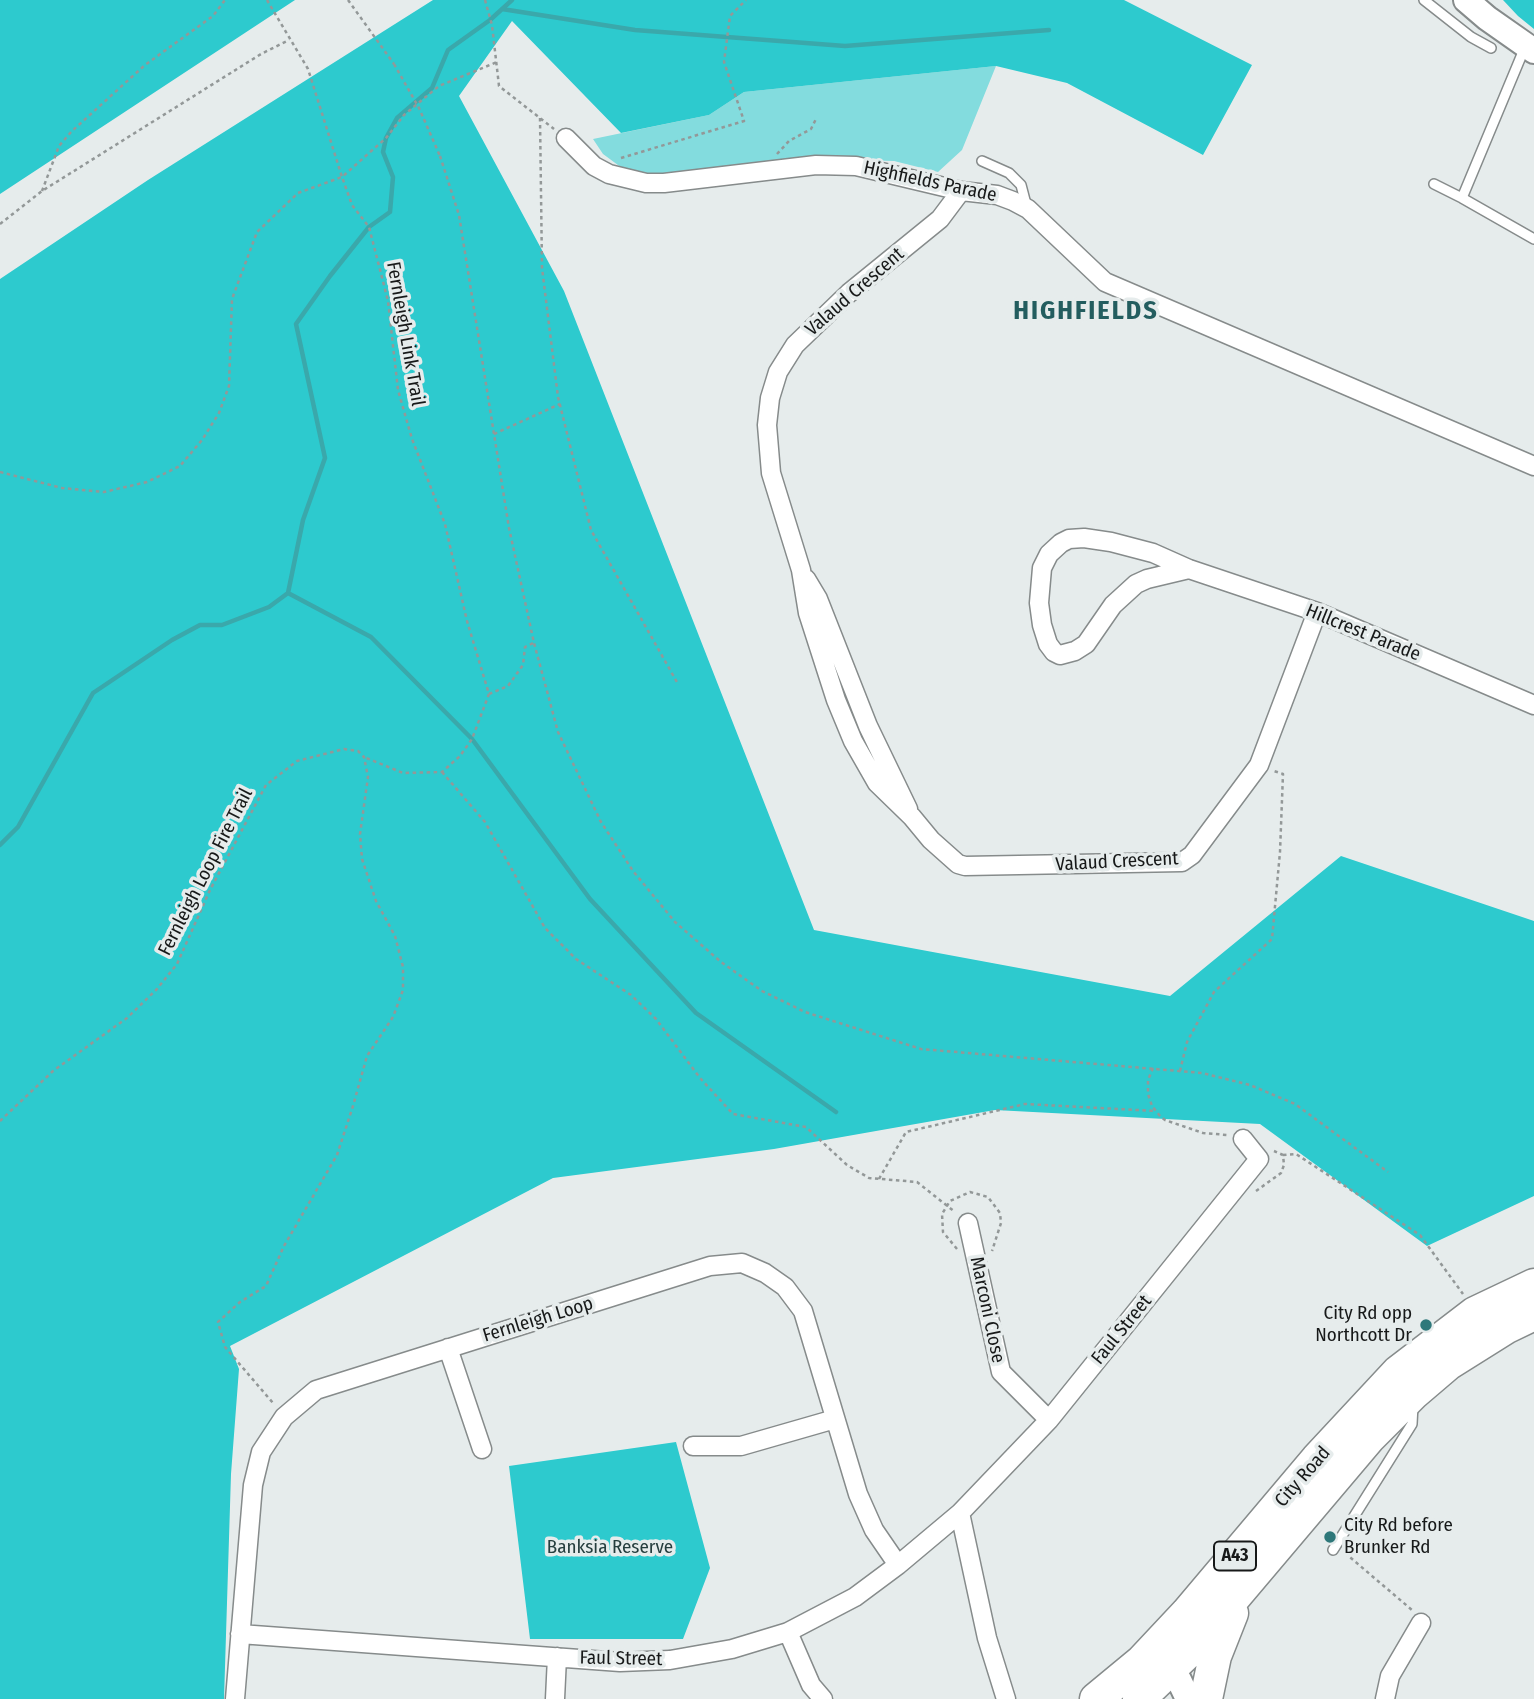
<!DOCTYPE html>
<style>
body{margin:0}
canvas{display:block;background:#e6ecec}
</style>
<canvas width="1534" height="1699"></canvas>
<script>
const ctx = document.querySelector('canvas').getContext('2d');
ctx.lineJoin = 'round';
function paint(path, color) { ctx.fillStyle = color; ctx.fill(path, 'evenodd'); }
const poly = rows => new Path2D(rows.map(r => 'M' + r).join(''));
function stroke(path, color, width, dash) { ctx.strokeStyle = color; ctx.lineWidth = width; ctx.lineCap = dash ? 'butt' : 'round'; ctx.setLineDash(dash || []); ctx.stroke(path); }
function write(font, color, halo, rows, align = 'center') {
  ctx.font = font + ' "Fira Sans Condensed",sans-serif'; ctx.lineWidth = 7; ctx.setLineDash([]); ctx.textBaseline = 'middle'; ctx.strokeStyle = halo; ctx.fillStyle = color; for (const [text, x, y, turn = 0] of rows) {
    ctx.save(); ctx.translate(x, y); ctx.rotate((+turn || 0) * Math.PI / 180); ctx.textAlign = isNaN(turn) ? turn : align; if (halo) ctx.strokeText(text, 0, 0); ctx.fillText(text, 0, 0); ctx.restore();
  }
}
paint(poly([
 [996,66,962,150,938,172,894,161,821,159,656,177,622,168,603,154,593,139,709,115,744,92]
]), '#83dcde');
paint(poly([
 [0,0,295,0,0,194],
 [433,0,1124,0,1252,65,1203,155,1067,83,996,66,744,92,709,115,621,133,512,21,459,96,564,291,814,930,1170,996,1341,856,1534,921,1534,1196,1427,1246,1260,1124,995,1110,774,1149,553,1178,230,1346,239,1369,231,1474,224,1699,0,1699,0,279,148,180],
 [1503,0,1534,0,1534,29,1518,16],
 [676,1442,710,1568,683,1639,530,1639,509,1466]
]), '#2dcace');
stroke(poly([
 [502,9,635,30,845,46,1049,30],
 [288,593,371,637,472,739,590,899,696,1013,836,1112],
 [0,845,18,827,93,693,172,640,200,625,222,625,269,607,288,593,303,520,325,458,296,324,330,276,369,227,390,212,393,177,383,152,386,138,397,118,432,88,448,50,490,20,512,0]
]), '#3aa8ab', 4.5);
const lane = poly([
 [1424,0,1471,37,1491,48],
 [982,161,1009,173,1021,185,1027,208],
 [1434,184,1462,198,1525,47],
 [1462,198,1534,239],
 [1333,1550,1412,1424,1413,1405]
]);
const street = poly([
 [566,138,594,166,609,174,646,183,664,183,816,165,856,166,961,191,997,195,1013,201,1028,209,1105,282,1534,466],
 [961,191,940,219,849,293,795,345,778,372,770,398,767,425,771,473,801,570,808,613,836,700,853,741,877,783,912,817,931,840,958,864,965,866,1182,862,1192,855,1259,765,1317,612],
 [1189,569,1147,579,1136,584,1113,605,1086,644,1075,651,1060,655,1054,652,1048,644,1042,625,1039,603,1042,568,1049,554,1061,543,1069,539,1084,538,1111,542,1153,553,1189,569,1317,612,1534,705],
 [806,579,818,599,868,726,908,809],
 [968,1223,1001,1372,1049,1420],
 [448,1348,482,1449],
 [693,1446,741,1446,835,1419],
 [960,1513,987,1638,1006,1699],
 [788,1632,811,1685,823,1699],
 [240,1634,620,1662,670,1660,732,1649,788,1632,855,1597,898,1565,960,1513,1049,1420,1259,1159,1243,1139],
 [235,1699,253,1485,261,1452,284,1417,316,1390,710,1266,742,1263,765,1273,785,1287,803,1311,858,1494,874,1530,898,1565],
 [555,1699,557,1657],
 [1385,1699,1390,1676,1421,1623]
]);
const secondary = poly([
 [1466,0,1487,18,1534,51],
 [1158,1658,1179,1680,1188,1699]
]);
const highway = poly([
 [1096,1699,1142,1661,1187,1613,1317,1459,1398,1372,1475,1313,1534,1285],
 [1139,1699,1188,1652,1369,1438,1414,1393,1448,1364,1507,1327,1534,1314],
 [1206,1699,1215,1656,1232,1613]
]);
stroke(lane, '#868b8b', 12);
stroke(street, '#868b8b', 21);
stroke(secondary, '#868b8b', 28);
stroke(highway, '#868b8b', 35);
stroke(poly([
 [267,0,308,69,342,177,386,138,404,115,439,86,497,62],
 [348,0,394,64],
 [485,0,492,25,499,86,554,129],
 [540,118,542,268,558,397,591,530,678,684],
 [777,154,789,141,811,129,816,119],
 [440,156,459,215,509,528,534,643,558,732,601,822,633,871,675,922,721,962,762,991,805,1012,921,1049,1202,1073,1250,1085,1295,1104,1388,1172],
 [621,158,744,121,724,62,730,16,746,0],
 [42,191,59,146,71,132,145,65,213,16,225,0],
 [0,224,42,191,261,54,289,40],
 [494,434,560,404],
 [0,472,62,488,104,492,147,482,180,466,202,440,219,413,229,386,232,299,257,232,298,193,342,177,352,205,369,227,388,301,398,390,412,439,445,524,467,621,489,694,472,739,460,756,442,772,403,773,364,757],
 [489,694,508,686,523,665,525,647,533,643],
 [442,772,485,822,545,928,576,959,631,995,656,1019,700,1078,733,1114,806,1127,847,1165,869,1178,917,1182,955,1212],
 [1153,1068,1148,1080,1148,1094,1152,1106,1160,1116,1165,1120,1203,1133,1227,1135],
 [1180,1071,1187,1042,1214,992,1272,939,1280,852,1283,774,1274,771],
 [0,1121,53,1071,127,1018,157,989,177,964,210,890,266,785,297,761,344,749,358,751,364,757,368,777,360,834,362,859,376,901,395,936,403,967,403,990,393,1017,367,1056,353,1106,337,1155,284,1246,266,1286,240,1302,218,1322,225,1347,273,1403],
 [1283,1155,1296,1154,1420,1235,1463,1294],
 [879,1179,906,1132,1025,1104,1156,1111],
 [1256,1191,1281,1173,1284,1165,1283,1155,1274,1151],
 [957,1249,943,1232,942,1214,950,1201,970,1192,988,1197,1000,1213,1001,1223,992,1251],
 [1345,1553,1412,1610]
]), '#939898', 2.5, [3.5, 3.5]);
stroke(lane, '#fff', 9);
stroke(street, '#fff', 18);
stroke(secondary, '#fff', 24);
stroke(highway, '#fff', 32);
stroke(poly([
 [394,64,419,108,440,156]
]), '#939898', 2.5, [3.5, 3.5]);
for (const [x, y, r, color] of [
 [1426,1325,7,"#2e787a"],
 [1330,1537,7,"#2e787a"]
]) { const dot = new Path2D(); dot.arc(x, y, r, 0, 2 * Math.PI); ctx.fillStyle = color; ctx.fill(dot); stroke(dot, '#e6ecec', 2.5); }
for (const [x, y, w] of [
 [1235,1556,42]
]) { const box = new Path2D(); box.roundRect(x - w / 2, y - 14.5, w, 29, 5); ctx.fillStyle = '#e6ecec'; ctx.fill(box); stroke(box, '#171919', 2); }
write('bold 18px', '#171919', null, [
 ["A43",1235,1556]
]);
write('19px', '#171919', '#e6ecec', [
 ["Highfields Parade",930,182,12],
 ["Valaud Crescent",855,292,-41],
 ["Fernleigh Link Trail",405,334,80],
 ["Hillcrest Parade",1363,633,22],
 ["Valaud Crescent",1117,862,-3],
 ["Fernleigh Loop Fire Trail",206,872,-63],
 ["Marconi Close",987,1310,78],
 ["Fernleigh Loop",538,1320,-17],
 ["Faul Street",1122,1330,-51],
 ["City Road",1303,1477,-49],
 ["Faul Street",621,1659,1]
]);
write('19px', '#171919', '#e6ecec', [
 ["City Rd opp",1412,1314],
 ["Northcott Dr",1412,1336],
 ["City Rd before",1344,1526,"left"],
 ["Brunker Rd",1344,1548,"left"]
], 'right');
write('19px', '#253e3e', '#e6ecec', [
 ["Banksia Reserve",610,1548]
]);
ctx.letterSpacing = '2px';
write('bold 26px', '#235d5f', '#e6ecec', [
 ["HIGHFIELDS",1086,312]
]);
ctx.letterSpacing = '0px';
</script>
